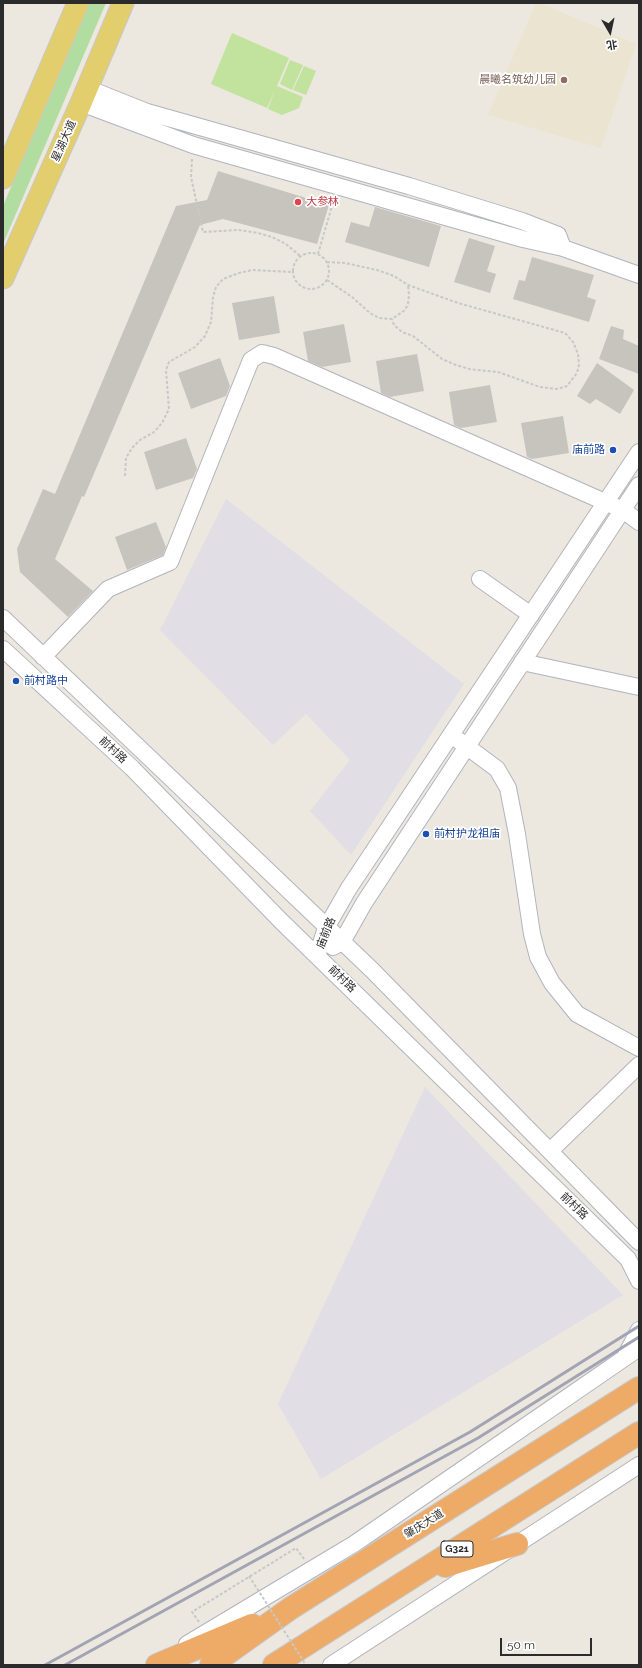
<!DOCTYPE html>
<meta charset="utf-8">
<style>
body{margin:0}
#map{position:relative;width:642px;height:1668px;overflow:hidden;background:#ece7df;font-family:Raleway,"Noto Sans SC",sans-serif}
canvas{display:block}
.frame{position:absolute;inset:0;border:4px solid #2b2b2b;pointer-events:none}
.north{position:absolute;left:590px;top:12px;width:40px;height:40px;-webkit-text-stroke:3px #fff;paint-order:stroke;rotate:171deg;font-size:11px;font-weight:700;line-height:16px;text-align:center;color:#2b2b2b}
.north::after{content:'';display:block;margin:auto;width:14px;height:18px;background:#2b2b2b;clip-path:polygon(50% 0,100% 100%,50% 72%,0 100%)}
.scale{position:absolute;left:500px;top:1638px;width:92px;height:18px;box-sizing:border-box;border:2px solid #2b2b2b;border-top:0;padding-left:5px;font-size:12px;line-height:14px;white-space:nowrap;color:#2b2b2b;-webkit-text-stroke:3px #fff;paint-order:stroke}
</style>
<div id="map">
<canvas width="642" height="1668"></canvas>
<div class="frame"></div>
<div class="north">北</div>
<div class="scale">50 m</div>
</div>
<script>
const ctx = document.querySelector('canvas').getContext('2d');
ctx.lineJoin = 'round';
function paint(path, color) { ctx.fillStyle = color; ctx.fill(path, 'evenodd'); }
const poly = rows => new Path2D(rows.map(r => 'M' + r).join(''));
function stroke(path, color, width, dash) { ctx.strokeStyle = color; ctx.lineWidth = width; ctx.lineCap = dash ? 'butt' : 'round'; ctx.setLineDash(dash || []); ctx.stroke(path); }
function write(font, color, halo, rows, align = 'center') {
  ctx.font = font + ' Raleway,"Noto Sans SC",sans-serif'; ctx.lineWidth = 3.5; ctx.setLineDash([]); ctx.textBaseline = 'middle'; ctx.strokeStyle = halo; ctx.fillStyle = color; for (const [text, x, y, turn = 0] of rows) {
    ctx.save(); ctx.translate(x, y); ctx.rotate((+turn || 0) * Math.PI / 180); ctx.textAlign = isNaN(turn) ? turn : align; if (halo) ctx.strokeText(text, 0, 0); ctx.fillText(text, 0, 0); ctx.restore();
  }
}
paint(poly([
 [226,499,464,684,351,855,310,811,350,760,306,714,273,745,160,630],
 [425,1087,623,1295,321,1479,278,1404]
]), '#e1dfe5');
paint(poly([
 [536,3,540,3,636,44,601,148,488,115]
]), '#ebe4d0');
paint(poly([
 [89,3,106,3,3,244,3,206]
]), '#b2dda1');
paint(poly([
 [232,33,289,58,277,86,303,97,299,108,282,115,268,109,275,90,267,108,211,84],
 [290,60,303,65,292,90,280,84],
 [304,66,316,71,306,95,293,90]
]), '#c1e39e');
paint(poly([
 [218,171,329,205,317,244,223,219,200,225,84,497,82,496,55,559,93,591,68,617,20,572,17,549,43,489,55,494,176,206,207,200],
 [375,207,441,226,429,267,345,242,351,222,369,227],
 [469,238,495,246,487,271,496,274,490,293,454,282],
 [532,257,594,275,587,297,596,300,589,322,513,299,519,280,525,281],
 [274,296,280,333,239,340,232,303],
 [344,324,351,362,322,367,308,361,303,332],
 [611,326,624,330,623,339,639,346,639,374,599,359],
 [417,354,424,391,390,397,381,393,376,361],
 [220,358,230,386,226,396,191,409,178,373],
 [597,363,634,390,620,414,596,399,590,404,577,396],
 [490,385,497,422,461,428,454,425,449,392],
 [563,416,569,453,532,459,527,457,521,423],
 [186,438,197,469,193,478,156,490,144,452],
 [156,522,166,547,163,555,127,570,115,537]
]), '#c7c4be');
const minor = poly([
 [87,88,147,112,409,186,522,221,558,235,563,248],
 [81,103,193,145,523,239,563,248,639,275],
 [480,579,531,615],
 [3,618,372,970,639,1242],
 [3,649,132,768,281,921,628,1259,639,1281],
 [43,657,108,589,170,562,251,360,262,353,274,356,623,510,639,522],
 [522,662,639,687],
 [458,740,497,769,508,788,517,834,532,934,538,957,552,983,577,1014,639,1048],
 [333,947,342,942,364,903,639,485],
 [317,956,326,928,349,888,639,452],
 [550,1151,639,1065],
 [626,1355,639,1330],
 [187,1644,354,1544,639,1348],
 [331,1665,639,1465]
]);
const major = poly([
 [3,178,78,3],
 [3,278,81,103,123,3]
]);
const highway = poly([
 [445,1566,517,1544],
 [157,1665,252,1625],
 [211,1665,291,1608,639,1388],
 [274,1665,639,1433]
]);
stroke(minor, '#b2b4bd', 18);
stroke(major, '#c8c8c8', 23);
stroke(highway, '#c8c8c8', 24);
stroke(poly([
 [192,159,191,177,203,232,238,230,258,233,272,237,286,244,300,256],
 '293 271a18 18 0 1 1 36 0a18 18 0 1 1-36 0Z',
 [318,254,334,199],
 [327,262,345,263,377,270,394,276,408,285,458,303,565,333,573,342,578,354,579,365,577,373,567,386,557,389,540,387,498,372,469,369,456,365,442,359,413,336,402,332,394,325,392,319],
 [327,280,352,297,370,313,379,318,392,319,405,310,408,304,409,295,408,285],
 [125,476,126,458,132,448,140,440,154,432,162,423,169,409,166,370,169,362,195,347,205,336,211,322,213,297,216,287,223,279,239,273,252,270,292,272],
 [199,1622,192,1612,296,1548,304,1559]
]), '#c8c8c8', 2, [3, 2]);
stroke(minor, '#fff', 16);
stroke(major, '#e3ce6d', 21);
stroke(highway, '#eeaa67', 22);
stroke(poly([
 [45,1665,470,1432,639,1326],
 [65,1665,478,1438,639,1337]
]), '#a2a4b3', 3);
stroke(poly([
 [249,1576,306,1665]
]), '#c8c8c8', 2, [3, 2]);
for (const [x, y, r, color] of [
 [564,80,4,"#8d6e63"],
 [298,202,4,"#e0444e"],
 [613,450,4,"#1a4fb4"],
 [16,681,4,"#1a4fb4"],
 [426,834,4,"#1a4fb4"]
]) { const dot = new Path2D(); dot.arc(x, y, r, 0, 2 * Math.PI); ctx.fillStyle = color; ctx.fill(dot); stroke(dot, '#fff', 1.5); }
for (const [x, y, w] of [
 [457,1549,32]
]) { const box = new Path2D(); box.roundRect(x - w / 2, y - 8, w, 16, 3); ctx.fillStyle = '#fff'; ctx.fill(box); stroke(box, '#2b2b2b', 1); }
write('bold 10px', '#2b2b2b', null, [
 ["G321",457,1549]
]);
write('11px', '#785e54', '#fff', [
 ["晨曦名筑幼儿园",556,80]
], 'right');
write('11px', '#2b2b2b', '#fff', [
 ["星湖大道",64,141,-66],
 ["前村路",113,750,42],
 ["庙前路",326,933,-68],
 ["前村路",342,979,44],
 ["前村路",574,1206,44],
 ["肇庆大道",424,1524,-32]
]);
write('11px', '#be3a42', '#fff', [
 ["大参林",306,202]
], 'left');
write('11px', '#164399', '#fff', [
 ["庙前路",605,450,"right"],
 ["前村路中",24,681],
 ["前村护龙祖庙",434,834]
], 'left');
</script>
